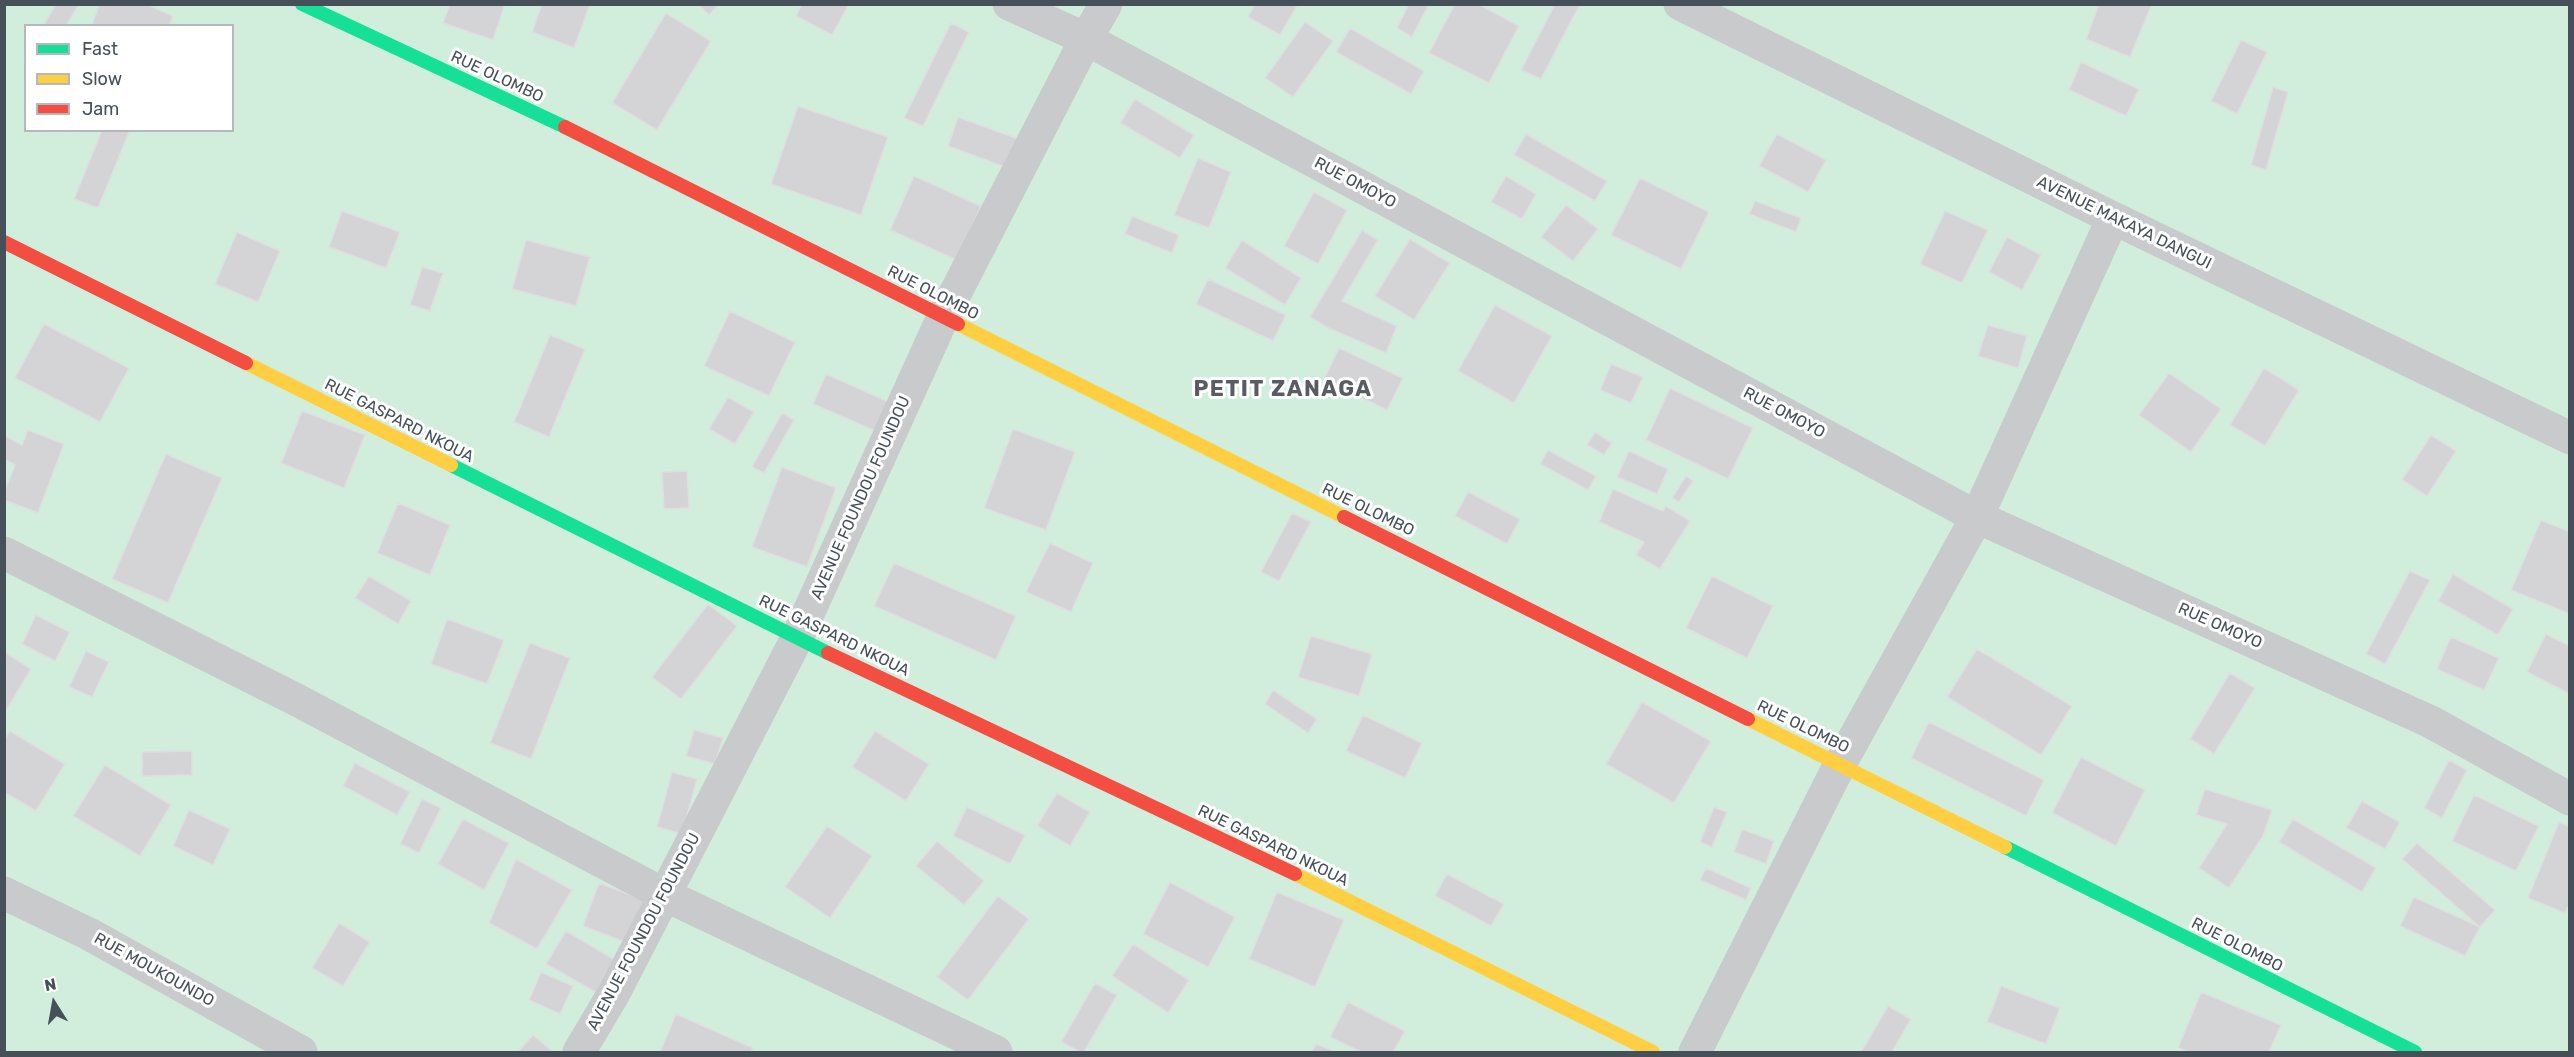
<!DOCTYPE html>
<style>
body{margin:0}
#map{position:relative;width:2574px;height:1057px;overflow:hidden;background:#eeeded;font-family:Rubik,sans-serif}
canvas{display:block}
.frame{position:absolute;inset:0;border:6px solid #455059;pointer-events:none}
.legend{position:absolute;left:24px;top:24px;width:210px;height:108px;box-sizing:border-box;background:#fff;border:2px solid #b5b9bd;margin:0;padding:8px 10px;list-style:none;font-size:18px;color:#455059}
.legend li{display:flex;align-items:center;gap:12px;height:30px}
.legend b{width:30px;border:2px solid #b5b9bd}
.north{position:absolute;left:24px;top:973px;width:60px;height:60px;-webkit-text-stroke:4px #fff;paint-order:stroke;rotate:349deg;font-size:16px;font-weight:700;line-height:24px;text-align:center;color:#455059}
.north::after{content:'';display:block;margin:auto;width:21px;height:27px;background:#455059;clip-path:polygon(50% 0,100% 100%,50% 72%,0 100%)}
</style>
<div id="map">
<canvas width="2574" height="1057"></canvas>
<div class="frame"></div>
<ul class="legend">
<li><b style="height:8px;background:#16e098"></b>Fast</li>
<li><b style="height:8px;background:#ffcf43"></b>Slow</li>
<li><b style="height:8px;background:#f24e42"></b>Jam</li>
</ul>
<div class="north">N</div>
</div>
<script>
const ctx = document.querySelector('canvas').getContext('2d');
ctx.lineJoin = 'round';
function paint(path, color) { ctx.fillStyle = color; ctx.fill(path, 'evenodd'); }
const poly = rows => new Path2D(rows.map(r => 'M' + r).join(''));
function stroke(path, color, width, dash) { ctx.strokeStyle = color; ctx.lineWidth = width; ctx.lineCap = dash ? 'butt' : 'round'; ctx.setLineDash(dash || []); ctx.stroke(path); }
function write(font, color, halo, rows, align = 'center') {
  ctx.font = font + ' Rubik,sans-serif'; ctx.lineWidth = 6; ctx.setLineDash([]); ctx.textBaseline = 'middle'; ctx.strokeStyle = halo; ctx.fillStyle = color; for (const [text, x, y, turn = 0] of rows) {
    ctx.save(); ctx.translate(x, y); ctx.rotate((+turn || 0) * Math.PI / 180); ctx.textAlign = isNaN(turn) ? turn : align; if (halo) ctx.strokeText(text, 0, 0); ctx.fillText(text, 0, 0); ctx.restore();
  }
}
paint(poly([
 [5,5,2569,5,2569,1052,5,1052],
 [26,26,232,26,232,130,26,130]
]), '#d1eddb');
const building = poly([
 [56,4,79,4,66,26,43,26,56,4],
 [100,4,146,4,173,16,169,26,91,26,100,4],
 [450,4,505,4,493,40,443,23,450,4],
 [542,4,590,4,574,48,532,32,542,4],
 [703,4,719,4,709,15,701,7,703,4],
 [802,4,849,4,832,35,796,16,802,4],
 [1255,4,1298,4,1280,35,1248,17,1255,4],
 [1409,4,1429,4,1412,37,1397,28,1409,4],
 [1455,4,1478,4,1519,26,1489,83,1429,53,1455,4],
 [1555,4,1580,4,1541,79,1521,70,1555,4],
 [2099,4,2152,4,2130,57,2086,39,2099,4],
 [666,13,711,41,657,130,612,103,666,13],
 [1305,22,1333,41,1293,97,1265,78,1305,22],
 [951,23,969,32,923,126,904,118,951,23],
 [1350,28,1424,71,1411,94,1336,52,1350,28],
 [2241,40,2267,52,2237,114,2211,101,2241,40],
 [2081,62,2139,89,2126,116,2069,90,2081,62],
 [2273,87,2288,92,2266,170,2251,165,2273,87],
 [1135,99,1194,135,1180,158,1120,123,1135,99],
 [798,106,888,137,861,215,771,184,798,106],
 [958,117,1024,141,1013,170,948,146,958,117],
 [102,130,130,130,98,208,74,199,102,130],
 [1526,134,1607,181,1595,201,1514,155,1526,134],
 [1777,134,1826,160,1808,192,1759,166,1777,134],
 [1198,158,1231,172,1209,228,1174,215,1198,158],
 [914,176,981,206,957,260,890,230,914,176],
 [1506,176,1536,194,1522,219,1491,202,1506,176],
 [1640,178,1709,212,1681,269,1611,235,1640,178],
 [1314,192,1347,210,1318,264,1284,246,1314,192],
 [1755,201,1801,218,1796,232,1749,214,1755,201],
 [1566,205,1598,229,1573,261,1541,237,1566,205],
 [342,211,400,232,386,268,329,247,342,211],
 [1945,211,1988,230,1962,283,1920,264,1945,211],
 [1132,216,1179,235,1172,253,1125,234,1132,216],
 [1362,230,1378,240,1342,301,1397,326,1386,353,1326,327,1310,317,1362,230],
 [237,232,280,251,258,302,215,284,237,232],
 [2007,237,2041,255,2022,290,1989,272,2007,237],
 [1410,239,1450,263,1414,320,1375,296,1410,239],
 [526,240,590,257,576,306,512,289,526,240],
 [1242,240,1301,278,1285,305,1225,268,1242,240],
 [422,267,443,273,430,311,410,305,422,267],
 [1208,279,1286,315,1273,341,1196,304,1208,279],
 [1495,305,1552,336,1514,403,1458,371,1495,305],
 [730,311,795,342,769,396,704,366,730,311],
 [44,324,129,368,100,422,15,378,44,324],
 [1988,325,2027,336,2018,368,1978,356,1988,325],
 [550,335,585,349,549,437,514,422,550,335],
 [1339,348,1403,378,1387,410,1324,379,1339,348],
 [1611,364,1643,377,1631,403,1600,390,1611,364],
 [2264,368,2299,390,2265,446,2230,425,2264,368],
 [2169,373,2221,409,2191,452,2139,415,2169,373],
 [826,374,891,403,878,432,813,404,826,374],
 [1670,388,1753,428,1728,479,1646,440,1670,388],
 [728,397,754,412,735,444,709,429,728,397],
 [302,411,365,435,344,488,281,463,302,411],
 [782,413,794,420,764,473,752,467,782,413],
 [1013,429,1075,452,1046,530,984,508,1013,429],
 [28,430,64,444,38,513,4,500,4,493,15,465,4,459,4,435,22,445,28,430],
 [1595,432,1612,443,1604,455,1587,445,1595,432],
 [2431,435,2456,451,2427,496,2402,480,2431,435],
 [1548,450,1596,476,1588,490,1540,464,1548,450],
 [1629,451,1668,469,1657,494,1617,477,1629,451],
 [166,454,222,478,168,603,112,579,166,454],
 [782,467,836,488,807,567,752,547,782,467],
 [687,471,689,508,664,509,662,472,687,471],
 [1686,476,1693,481,1679,502,1672,498,1686,476],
 [1613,489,1663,511,1666,506,1690,521,1660,569,1636,555,1644,542,1599,522,1613,489],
 [1468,492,1520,519,1507,544,1455,516,1468,492],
 [398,503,450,525,430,575,377,553,398,503],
 [1292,513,1311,522,1279,581,1261,572,1292,513],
 [2541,520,2570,532,2570,614,2511,590,2541,520],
 [1050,543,1093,563,1071,612,1026,592,1050,543],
 [894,563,1016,616,996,660,874,606,894,563],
 [2410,571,2430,580,2385,664,2366,654,2410,571],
 [2453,574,2513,609,2498,635,2438,601,2453,574],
 [369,576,411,601,398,624,355,598,369,576],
 [1712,576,1773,606,1747,658,1686,628,1712,576],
 [708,604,737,626,681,699,652,677,708,604],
 [36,615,70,632,55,661,22,644,36,615],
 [447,619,504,640,487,684,431,664,447,619],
 [2546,634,2570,646,2570,694,2527,672,2546,634],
 [1311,636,1372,654,1359,696,1298,677,1311,636],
 [2451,637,2499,658,2484,690,2437,669,2451,637],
 [530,643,570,658,531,759,490,743,530,643],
 [1977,649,2072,706,2041,755,1947,697,1977,649],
 [86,651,109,662,92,697,69,687,86,651],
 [6,653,31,669,7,709,4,707,6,653],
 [2230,673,2255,688,2214,754,2190,739,2230,673],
 [1273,690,1317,719,1308,733,1265,704,1273,690],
 [1642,702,1711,741,1674,803,1606,764,1642,702],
 [1363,715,1422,743,1405,778,1346,751,1363,715],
 [1929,722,2044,780,2026,816,1911,758,1929,722],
 [694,730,723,738,715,764,686,756,694,730],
 [10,731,65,764,36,811,4,792,4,740,10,731],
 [875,731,929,764,906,801,852,767,875,731],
 [192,751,192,775,142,776,142,752,192,751],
 [2081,757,2145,790,2116,846,2052,813,2081,757],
 [2449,760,2467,770,2442,818,2424,808,2449,760],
 [355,763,410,792,397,815,343,786,355,763],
 [105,765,171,805,140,856,73,816,105,765],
 [672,772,697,779,682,834,657,827,672,772],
 [2205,789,2272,810,2263,836,2229,888,2199,868,2227,824,2196,815,2205,789],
 [1057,793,1090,812,1070,846,1037,826,1057,793],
 [2474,795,2539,826,2516,871,2452,841,2474,795],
 [422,799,441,808,419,853,400,844,422,799],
 [2362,801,2400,822,2385,849,2346,828,2362,801],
 [967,807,1025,835,1010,864,953,836,967,807],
 [1714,807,1727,812,1712,847,1700,842,1714,807],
 [189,810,230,829,213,865,173,846,189,810],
 [463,819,509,843,484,890,438,864,463,819],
 [2293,819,2376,868,2362,892,2279,842,2293,819],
 [2559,822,2570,827,2570,902,2565,913,2528,898,2559,822],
 [827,826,872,856,830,918,785,887,827,826],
 [1742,829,1774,841,1766,864,1734,852,1742,829],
 [937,841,984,881,964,905,916,866,937,841],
 [2417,843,2495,910,2480,927,2402,859,2417,843],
 [516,859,572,890,537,949,489,923,516,859],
 [1706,868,1751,888,1746,900,1700,880,1706,868],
 [1447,874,1504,904,1491,926,1435,896,1447,874],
 [1170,882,1235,917,1208,967,1143,934,1170,882],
 [599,883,644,900,627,943,583,926,599,883],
 [1277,892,1344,920,1315,987,1249,959,1277,892],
 [998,896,1029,919,968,1000,937,977,998,896],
 [2414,897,2480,927,2465,956,2400,926,2414,897],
 [339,923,370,942,343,986,312,968,339,923],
 [566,931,622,964,604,997,546,964,566,931],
 [1133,944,1189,980,1168,1013,1112,976,1133,944],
 [541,972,573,986,560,1014,529,1000,541,972],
 [1095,983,1117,995,1084,1052,1080,1052,1061,1042,1095,983],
 [2001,986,2060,1008,2046,1044,1987,1022,2001,986],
 [2201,992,2281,1025,2269,1052,2189,1052,2178,1048,2201,992],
 [1348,1002,1405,1031,1393,1052,1361,1052,1330,1037,1348,1002],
 [1888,1006,1911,1019,1892,1052,1861,1052,1888,1006],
 [676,1014,753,1048,751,1052,660,1052,676,1014],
 [533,1035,552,1051,551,1052,518,1052,533,1035],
 [1316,1044,1337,1052,1312,1052,1316,1044]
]);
paint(building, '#d4d4d6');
stroke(building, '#dfdfe0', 1.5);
stroke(poly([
 [1009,4,1086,39,1977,517,2431,722,2570,799],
 [1680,4,2113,218,2570,438],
 [4,553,295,699,665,895,996,1052],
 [4,893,89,934,301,1052],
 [579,1052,614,993,797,638,943,317,1086,39,1106,4],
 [1695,1052,1840,764,1977,517,2113,218]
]), '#c8cacc', 33);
stroke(poly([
 [302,4,565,127],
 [451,465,828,653],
 [2005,847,2415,1052]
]), '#16e098', 14);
stroke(poly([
 [958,324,1344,517],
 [246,363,451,465],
 [1748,719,2005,847],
 [1295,874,1653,1052]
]), '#ffcf43', 14);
stroke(poly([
 [565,127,958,324],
 [4,242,246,363],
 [1344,517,1748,719],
 [828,653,1295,874]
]), '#f24e42', 14);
write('16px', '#455059', '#fff', [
 ["RUE OLOMBO",497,77,25],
 ["RUE OMOYO",1355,183,28],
 ["AVENUE MAKAYA DANGUI",2124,223,26],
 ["RUE OLOMBO",933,293,27],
 ["RUE OMOYO",1784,413,28],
 ["RUE GASPARD NKOUA",399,421,27],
 ["AVENUE FOUNDOU FOUNDOU",861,498,-66],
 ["RUE OLOMBO",1368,510,26],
 ["RUE OMOYO",2220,626,24],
 ["RUE GASPARD NKOUA",834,636,26],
 ["RUE OLOMBO",1803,727,26],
 ["RUE GASPARD NKOUA",1273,846,26],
 ["AVENUE FOUNDOU FOUNDOU",644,932,-62],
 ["RUE OLOMBO",2237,945,27],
 ["RUE MOUKOUNDO",154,970,29]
]);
ctx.letterSpacing = '1.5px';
write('bold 22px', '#595d61', '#fff', [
 ["PETIT ZANAGA",1283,390]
]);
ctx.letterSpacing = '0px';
</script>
